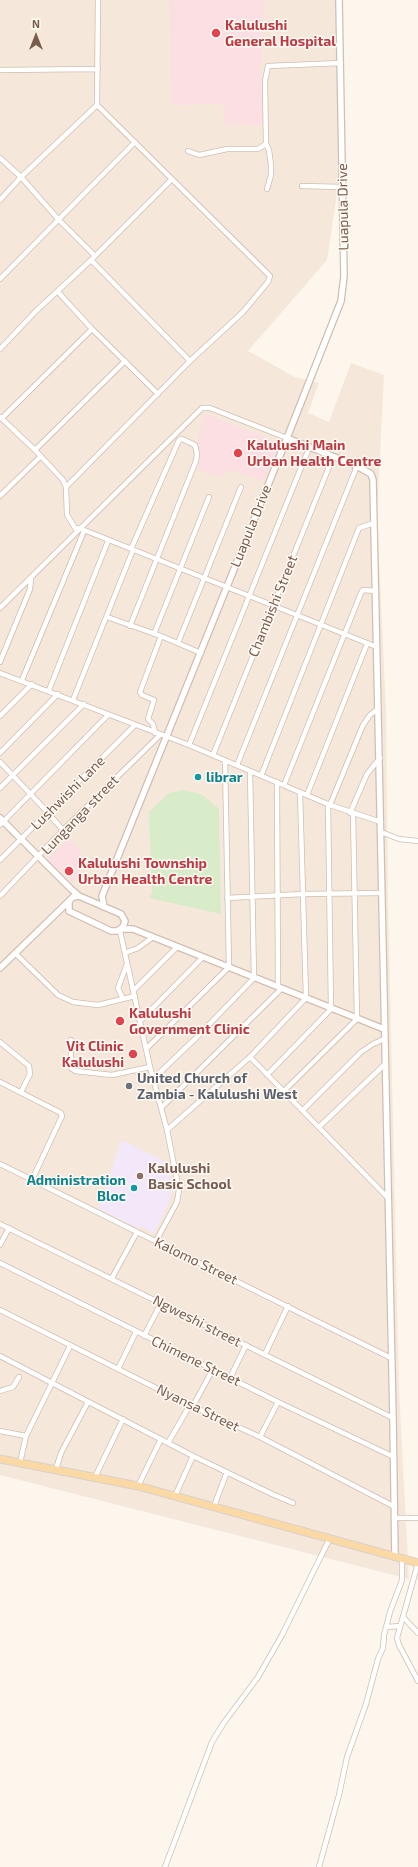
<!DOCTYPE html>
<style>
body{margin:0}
#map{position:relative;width:418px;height:1867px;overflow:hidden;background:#fdf6ec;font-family:"Exo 2",sans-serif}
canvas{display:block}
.north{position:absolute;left:16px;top:16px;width:40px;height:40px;-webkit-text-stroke:3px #fffaf3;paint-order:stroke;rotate:0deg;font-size:11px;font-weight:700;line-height:16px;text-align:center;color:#7a5c4d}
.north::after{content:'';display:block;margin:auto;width:14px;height:18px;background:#7a5c4d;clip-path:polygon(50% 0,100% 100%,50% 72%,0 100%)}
</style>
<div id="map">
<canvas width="418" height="1867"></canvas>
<div class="north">N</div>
</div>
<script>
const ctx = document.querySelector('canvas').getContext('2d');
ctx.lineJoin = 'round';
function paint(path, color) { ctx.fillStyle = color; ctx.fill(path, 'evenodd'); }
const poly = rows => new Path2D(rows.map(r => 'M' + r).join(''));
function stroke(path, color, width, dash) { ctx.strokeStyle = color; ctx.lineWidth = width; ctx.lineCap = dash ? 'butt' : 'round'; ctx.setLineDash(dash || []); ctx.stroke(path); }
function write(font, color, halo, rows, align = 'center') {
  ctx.font = font + ' "Exo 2",sans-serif'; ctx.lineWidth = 3; ctx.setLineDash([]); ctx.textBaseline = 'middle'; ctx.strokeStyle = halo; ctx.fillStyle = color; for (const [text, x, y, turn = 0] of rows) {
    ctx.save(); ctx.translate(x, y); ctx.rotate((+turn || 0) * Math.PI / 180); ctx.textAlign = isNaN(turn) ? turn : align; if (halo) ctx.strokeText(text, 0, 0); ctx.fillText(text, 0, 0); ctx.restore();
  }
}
paint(poly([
 [0,0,341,0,345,142,327,260,248,351,295,377,319,383,308,413,329,422,351,363,384,375,377,514,386,710,388,900,399,1390,409,1579,0,1475]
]), '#f5e8da');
paint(poly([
 [121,1140,167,1162,172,1189,169,1202,156,1230,152,1233,141,1226,139,1229,99,1209]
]), '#f3e8fa');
paint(poly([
 [169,0,264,0,260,79,264,79,264,126,224,124,224,104,172,105],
 [205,414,272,440,280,445,263,481,229,469,223,477,197,470,200,460,198,438],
 [69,838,84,857,73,883,46,860]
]), '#fbdfe3');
paint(poly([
 [182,790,201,794,219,809,221,914,149,898,152,893,149,812,169,793]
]), '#d8ecc9');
const minor = poly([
 [0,70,98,69],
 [97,105,270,276,268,282,243,312,190,361],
 [266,144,269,150,271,165,271,175,267,189],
 [188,151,199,155,204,154,227,149,258,149,266,144,265,81,268,66,341,63],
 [0,158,21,177,59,220,95,256],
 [302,186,342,187],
 [0,200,21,177,97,105,98,0],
 [0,279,135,142],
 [58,292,92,329,158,394],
 [0,349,36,311,91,260,172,179],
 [0,417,35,450,63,480,66,487,67,515,77,531],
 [2,418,92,329],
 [35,450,125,361],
 [66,487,190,361,91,260],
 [0,496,41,456],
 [79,528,377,647],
 [0,608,202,408,210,408,287,438],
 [107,617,161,636,201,653],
 [130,626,196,461,197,454,195,445,182,439,179,440,131,549],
 [154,634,209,497],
 [178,643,241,487],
 [0,662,30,589,31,577],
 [0,673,189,745,330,805,381,822],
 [22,680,84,531],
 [49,690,108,541],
 [73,700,133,550],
 [0,716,32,684],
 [155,733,153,724,148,719,154,700,142,695,140,692,161,636],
 [189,745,309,448],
 [0,753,58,694],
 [213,755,333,457],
 [0,762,39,803,63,830],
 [237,765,357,466],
 [261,776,359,528,374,523],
 [277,782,278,987],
 [284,785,361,593,363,590,376,591],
 [0,788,84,704],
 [307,795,367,644],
 [330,805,363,725,370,715,378,709],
 [350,813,367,774,380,758],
 [0,825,108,715],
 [381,832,399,839,418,841],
 [0,860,135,725],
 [0,896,63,830,160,735],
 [227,898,303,894,382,893],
 [120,931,150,1067,167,1130,179,1190,177,1202,156,1241],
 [15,953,58,995,73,1002,98,1005,135,996],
 [125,953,138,948,153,937],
 [134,990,177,947],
 [123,999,118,988,127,964],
 [141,1020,203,957],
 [71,1040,71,1068,75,1071,112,1075,150,1067],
 [0,1042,29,1066,30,1074,21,1092],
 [147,1048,229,967,225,761],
 [250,1057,388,1198],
 [267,1075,331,1009,328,804],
 [154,1078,197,1037,254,978,250,771],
 [0,1082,61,1113,62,1116,32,1180],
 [284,1091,357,1019,353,813],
 [161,1108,282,988],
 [303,1110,361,1052,373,1044,384,1039],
 [319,1127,385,1064],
 [167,1130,250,1057,306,998,300,792],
 [0,1164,391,1358],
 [0,1224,393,1418],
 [0,1245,9,1228],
 [0,1263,278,1402,394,1457],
 [112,1278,137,1232],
 [0,1310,190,1405,260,1437,395,1507],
 [144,1336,161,1303],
 [265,1354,288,1306],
 [0,1356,193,1456,272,1494,293,1503],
 [118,1369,136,1332],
 [230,1378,246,1345],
 [0,1391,13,1387,19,1377],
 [193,1406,213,1369],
 [0,1431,26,1436,20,1463],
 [26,1436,70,1346],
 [260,1437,278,1402],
 [168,1443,190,1405],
 [56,1469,61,1453,88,1402],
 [95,1477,123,1419],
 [138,1486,161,1439],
 [175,1496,193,1456],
 [214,1506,227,1472],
 [395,1518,418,1518],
 [418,1563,397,1638,399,1645,418,1681],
 [403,1617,418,1633],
 [387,1627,400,1626],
 [165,1867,212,1742,223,1724,258,1677,282,1635,330,1538],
 [319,1867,339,1795,347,1757,366,1704,378,1659,383,1648,384,1635,390,1612,402,1580,402,1559]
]);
const tertiary = poly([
 [287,438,357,466,371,474,373,480,393,1418,395,1557],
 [0,818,71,889,79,896,121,914,125,921,123,927,117,931,111,931,69,911,69,901,73,897,79,896],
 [104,907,102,896,287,438,341,301,344,276,339,0],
 [122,929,133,929,384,1029],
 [0,968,68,902]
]);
const primary = poly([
 [0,1459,138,1486,418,1563]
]);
stroke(minor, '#d1beb0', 6);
stroke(tertiary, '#d1beb0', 8);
stroke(primary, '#dad1cd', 9);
stroke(minor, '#fff', 4.5);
stroke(tertiary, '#fff', 5.5);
stroke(primary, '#fbd9a5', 7);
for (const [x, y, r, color] of [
 [216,33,5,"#e0444e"],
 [238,453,5,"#e0444e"],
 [198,777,4,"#0f9aa8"],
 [69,871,5,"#e0444e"],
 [120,1021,5,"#e0444e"],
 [133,1054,5,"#e0444e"],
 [129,1086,4,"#6b7280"],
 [140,1176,4,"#8d6e63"],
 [134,1188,4,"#0f9aa8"]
]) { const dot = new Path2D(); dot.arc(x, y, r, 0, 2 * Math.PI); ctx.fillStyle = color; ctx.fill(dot); stroke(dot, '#fffaf3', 1.5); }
write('bold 14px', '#be3a42', '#fffaf3', [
 ["Kalulushi",225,25],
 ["General Hospital",225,41],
 ["Kalulushi Main",247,445],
 ["Urban Health Centre",247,461],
 ["Kalulushi Township",78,863],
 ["Urban Health Centre",78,879],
 ["Kalulushi",129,1013],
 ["Government Clinic",129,1029],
 ["Vit Clinic",124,1046,"right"],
 ["Kalulushi",124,1062,"right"]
], 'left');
write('14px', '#7a5c4d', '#fffaf3', [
 ["Luapula Drive",343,207,-91],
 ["Luapula Drive",251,526,-68],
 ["Chambishi Street",273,606,-68],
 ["Lushwishi Lane",68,793,-45],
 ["Lunganga street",80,815,-46],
 ["Kalomo Street",196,1261,26],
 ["Ngweshi street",197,1321,27],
 ["Chimene Street",196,1361,26],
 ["Nyansa Street",198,1408,26]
]);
write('bold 14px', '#0d838f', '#fffaf3', [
 ["librar",206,777],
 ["Administration",126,1180,"right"],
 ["Bloc",126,1196,"right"]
], 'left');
write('bold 14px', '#5b616d', '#fffaf3', [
 ["United Church of",137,1078],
 ["Zambia - Kalulushi West",137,1094]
], 'left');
write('bold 14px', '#785e54', '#fffaf3', [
 ["Kalulushi",148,1168],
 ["Basic School",148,1184]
], 'left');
</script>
